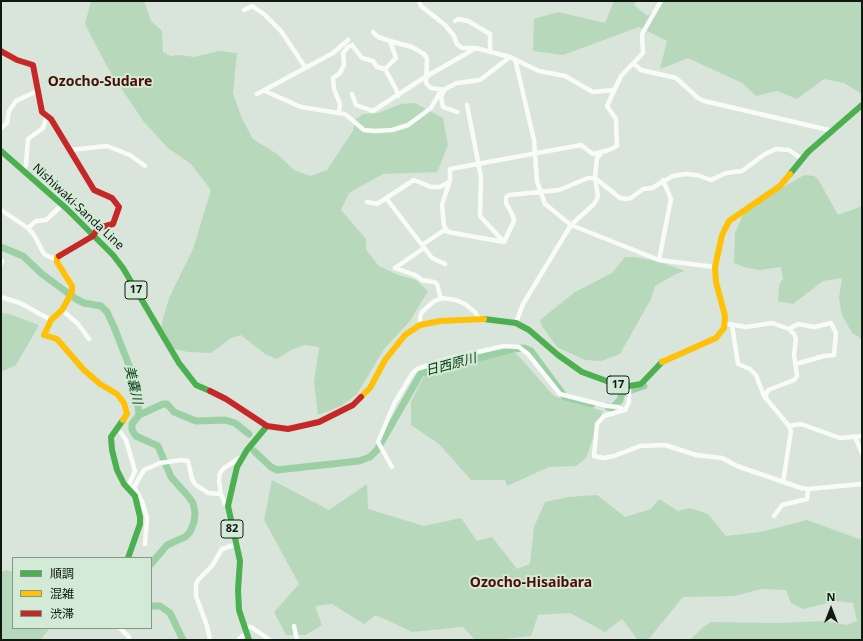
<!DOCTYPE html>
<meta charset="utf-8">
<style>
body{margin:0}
#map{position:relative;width:863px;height:641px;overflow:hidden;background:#d9e5da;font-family:"Noto Sans","Noto Sans JP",sans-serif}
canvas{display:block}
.frame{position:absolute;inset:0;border:2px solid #101811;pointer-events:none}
.legend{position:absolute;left:12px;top:557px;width:140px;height:72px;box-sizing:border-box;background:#d3ebd6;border:1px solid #859787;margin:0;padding:5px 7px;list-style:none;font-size:12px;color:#101811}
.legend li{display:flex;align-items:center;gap:8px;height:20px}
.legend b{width:20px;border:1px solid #859787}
.north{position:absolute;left:811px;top:589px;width:40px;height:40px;-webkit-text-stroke:3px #d3ebd6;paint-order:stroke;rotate:0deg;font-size:11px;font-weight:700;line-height:16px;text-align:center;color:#101811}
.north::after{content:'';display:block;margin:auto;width:14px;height:18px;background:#101811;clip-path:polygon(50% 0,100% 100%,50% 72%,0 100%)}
</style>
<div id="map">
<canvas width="863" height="641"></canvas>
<div class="frame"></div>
<ul class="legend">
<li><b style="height:5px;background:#4caf50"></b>順調</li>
<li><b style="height:5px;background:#ffc107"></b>混雑</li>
<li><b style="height:5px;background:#c62828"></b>渋滞</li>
</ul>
<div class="north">N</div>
</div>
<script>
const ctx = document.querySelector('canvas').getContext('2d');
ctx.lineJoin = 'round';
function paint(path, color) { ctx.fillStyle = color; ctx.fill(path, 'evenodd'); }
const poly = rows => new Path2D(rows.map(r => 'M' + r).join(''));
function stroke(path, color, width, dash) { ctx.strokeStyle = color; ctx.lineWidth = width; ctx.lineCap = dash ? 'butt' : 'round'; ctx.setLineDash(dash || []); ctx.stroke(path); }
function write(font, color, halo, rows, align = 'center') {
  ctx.font = font + ' "Noto Sans","Noto Sans JP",sans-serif'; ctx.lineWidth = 4; ctx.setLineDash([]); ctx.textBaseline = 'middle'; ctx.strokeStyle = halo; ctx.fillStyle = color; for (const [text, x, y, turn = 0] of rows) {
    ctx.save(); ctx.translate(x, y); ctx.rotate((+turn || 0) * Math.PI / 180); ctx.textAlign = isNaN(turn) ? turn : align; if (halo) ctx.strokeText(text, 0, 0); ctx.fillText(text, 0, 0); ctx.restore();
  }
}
paint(poly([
 [91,1,144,1,151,21,162,31,163,52,171,56,179,55,195,57,218,51,237,53,233,93,242,119,253,139,277,154,294,170,310,176,327,170,353,131,355,120,363,114,378,113,401,104,415,103,443,118,448,145,437,172,383,174,349,193,341,210,366,239,366,250,379,266,398,275,416,280,428,291,410,321,384,349,357,394,341,406,318,415,314,382,319,347,305,345,291,350,277,359,265,354,241,335,231,338,211,353,188,352,174,349,161,326,169,298,193,249,211,190,191,164,168,148,144,122,110,72,85,24],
 [614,1,636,1,634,5,648,16,662,1,862,1,862,94,844,83,824,79,797,99,777,91,756,96,742,83,688,58,660,69,667,41,639,27,563,55,533,51,534,19,558,12,605,23],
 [804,175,814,176,818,179,838,215,862,206,862,341,859,337,852,333,842,315,839,298,842,278,823,281,793,304,778,301,779,285,783,279,781,267,759,270,744,267,734,263,735,233,742,217,751,206],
 [625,257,635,257,660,262,685,271,676,274,655,286,651,299,620,354,601,361,585,360,557,347,542,326,540,320,575,292,612,273],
 [1,313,9,314,39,325,16,365,1,372],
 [515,352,554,396,603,411,586,458,576,466,549,467,507,486,505,480,471,480,439,444,411,425,411,402,425,374,451,372,473,362],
 [272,480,329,510,367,484,368,509,424,526,461,518,477,541,492,537,517,569,530,564,534,527,545,502,568,497,597,495,625,517,651,509,659,499,678,511,690,508,708,514,726,536,761,532,807,520,862,540,862,640,690,640,703,627,711,622,776,623,826,621,846,625,857,621,853,603,835,601,803,609,791,603,786,590,761,589,735,596,683,597,648,640,638,640,622,619,605,632,570,613,538,615,531,636,495,640,475,640,463,627,412,632,376,615,364,624,332,604,315,606,322,625,306,635,286,635,274,612,299,584,264,520],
 [6,570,13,572,13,628,50,628,40,640,1,640,1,572]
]), '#b8d8bc');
stroke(poly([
 [1,247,23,256,42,274,76,299,84,303,101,306,107,312,114,327,132,373,136,391,139,415,132,424,132,430,136,436,158,446,171,477,188,496,193,503,195,513,194,522,190,532,185,537,167,545,151,564],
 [608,407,612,408,620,400,622,393,644,386],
 [139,415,163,404,167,404,174,412,196,421,225,420,235,423,249,434],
 [254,451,271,467,277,470,359,461,370,457,377,450,421,373,513,349,524,348,531,351,565,397,592,404],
 [151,606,160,606,170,613,183,640]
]), '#9bd0a4', 7);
stroke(poly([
 [419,1,421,6,445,25,454,36,457,44,462,48,476,48],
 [244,10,252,6,264,14,281,31,305,67],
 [455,21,458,19,468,21,490,34,490,52],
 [373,32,378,37,390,41],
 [515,59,534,140,537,181,545,204,571,225,659,260,715,267],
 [634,64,641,70,676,78,698,98,704,101,833,131],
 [265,91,301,107,345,114,364,130,375,131,392,130,408,125,431,108,439,94,447,88,457,83,480,80,510,57,539,71,565,76,593,92,614,90],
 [443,93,441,97,443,107,457,112],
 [257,94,333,53,348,40],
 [352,94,356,105,373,111,422,79,476,48,510,57],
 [398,96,396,89,385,69,396,58,390,41,412,47,424,54,427,59,426,83,431,88,445,90],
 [467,105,481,177,480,216,504,242],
 [339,111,340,104,334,89,333,78,340,73,344,65,343,53,348,47,352,45,362,58,373,61,377,67,385,69],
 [1,128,7,123,9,111,16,101,37,91],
 [70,150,107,146,130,155,145,166],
 [23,171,26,165,28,139,43,128,47,115],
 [386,198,432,258,445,264],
 [367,202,377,204,414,180,431,187,440,187,449,182],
 [1,210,28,228,34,235,44,254,52,258,57,257],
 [28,228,36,221,46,220,62,205],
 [504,242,448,232,444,226,442,205,450,180,450,169,581,145,593,154,609,150,617,146,616,119,607,106,621,76,643,53,642,34,661,1],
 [504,242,514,221,513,216,506,203,506,197,509,195,559,190,588,178,595,178,620,198,626,199,631,198,643,189,652,188,673,176,685,174,697,175,711,180,726,173,742,171,765,154,776,149,789,150,802,159],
 [422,245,446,229],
 [659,260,671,199,663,180],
 [1,264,2,261],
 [395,268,415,275,422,280,434,282,437,284,441,299],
 [395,268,424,248],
 [1,297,20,303,51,320],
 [62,310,78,324,89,339],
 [516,323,523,304,571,225,594,204,598,197,595,178,597,158,601,153],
 [729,324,746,327,772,323,789,329,794,334,796,339,794,355,797,376,794,380,768,390,765,398],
 [420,325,420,317,422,312,433,302,441,298,456,300,465,304,475,312,479,319],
 [732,325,738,364,750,369,756,375,764,396,789,426,791,431,783,482],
 [789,329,798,324,814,327,831,323,836,333,834,355,824,356,796,364],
 [629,387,629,402,625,410,604,416,597,424,594,456,603,458,614,456,640,446,665,445,696,455,722,458,737,466,801,488,808,489,862,484],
 [789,426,801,424,840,438,862,436],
 [121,433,126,440,135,471,128,487,134,487,144,470,160,463,181,460,188,461,192,479,195,484,208,493,221,494,225,504,228,506],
 [855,437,862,453],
 [392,467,378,442,394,404,412,374,417,369,447,359,504,346,519,347,528,354,560,394,607,406,618,407,625,410],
 [134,487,142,501,147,518,145,544],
 [221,494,219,481,220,473,224,468,243,456],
 [774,516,782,505,807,499,808,489],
 [294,626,297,640],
 [244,627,251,627,270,640],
 [120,628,129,637,129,640],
 [210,640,207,626,196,596,196,584,198,580,212,566,222,549,237,544],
 [238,640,246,633]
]), '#f9fbf9', 4.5);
stroke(poly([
 [1,151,67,209,113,255,123,268,179,363,196,385,210,391],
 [790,174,808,152,862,105],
 [484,319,516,323,529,330,558,355,582,372,623,387,641,384,662,362],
 [123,420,111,437,112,450,117,470,124,484,135,496,140,517,140,524,128,558],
 [249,640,239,610,238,590,240,561,228,506,237,467,247,450,267,426]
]), '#4caf50', 6);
stroke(poly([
 [59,256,57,257,57,262,72,286,72,292,62,310,51,320,44,335,57,339,83,369,100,384,117,394,124,403,127,414,123,420],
 [662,362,716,338,724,328,725,316,716,282,715,267,722,235,729,221,780,186,790,174],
 [361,397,370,388,385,360,405,335,420,325,440,321,484,319]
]), '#ffc107', 6);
stroke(poly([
 [1,51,17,60,33,65,42,112,51,119,94,190,112,198,119,207,113,224,98,228,93,236,59,256],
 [210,391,226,399,267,426,288,429,319,422,353,405,361,397]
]), '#c62828', 6);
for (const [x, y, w] of [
 [136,290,22],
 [618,385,22],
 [232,529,22]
]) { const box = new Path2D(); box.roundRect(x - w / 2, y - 9, w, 18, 3); ctx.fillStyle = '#d3ebd6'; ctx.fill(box); stroke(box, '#101811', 1); }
write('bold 11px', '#101811', null, [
 ["17",136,290],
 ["17",618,385],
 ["82",232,529]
]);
write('12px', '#101811', '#d3ebd6', [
 ["Nishiwaki-Sanda Line",78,207,43]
]);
write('italic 13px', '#003510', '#d3ebd6', [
 ["日西原川",451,365,-15],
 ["美嚢川",133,385,77]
]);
write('bold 14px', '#4f0b08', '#d3ebd6', [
 ["Ozocho-Sudare",100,82],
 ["Ozocho-Hisaibara",531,583]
]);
</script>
